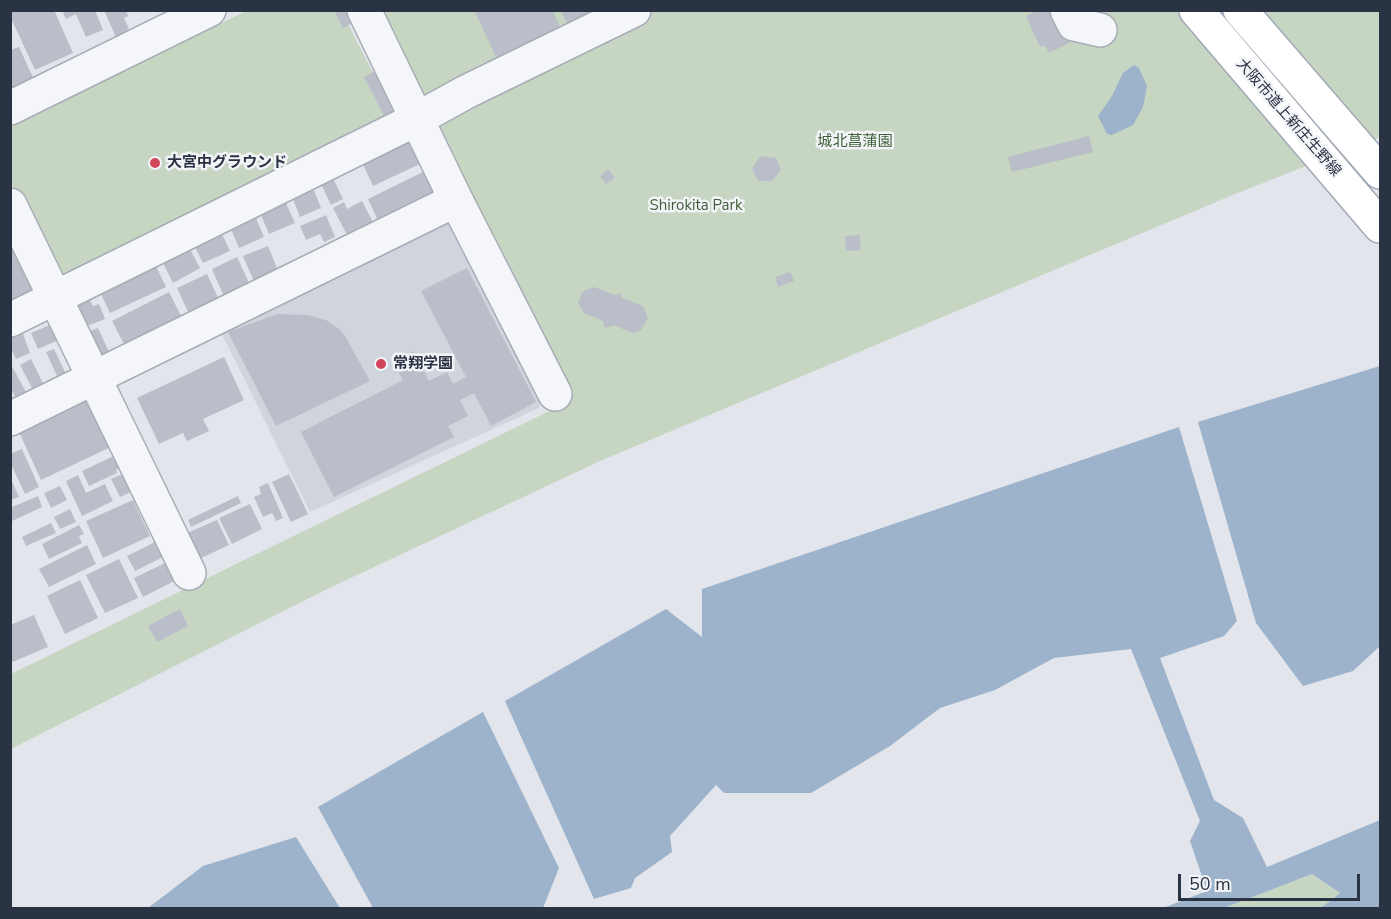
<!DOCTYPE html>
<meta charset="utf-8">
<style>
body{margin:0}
#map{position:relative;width:1391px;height:919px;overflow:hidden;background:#e2e5eb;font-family:"Nunito Sans",sans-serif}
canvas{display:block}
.frame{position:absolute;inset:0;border:12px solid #2a3343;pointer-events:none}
.scale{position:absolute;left:1178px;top:874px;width:182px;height:27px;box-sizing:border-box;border:3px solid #2a3343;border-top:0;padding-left:8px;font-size:18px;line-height:21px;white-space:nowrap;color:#2a3343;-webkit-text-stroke:4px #f2f4f8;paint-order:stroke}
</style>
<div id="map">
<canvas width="1391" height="919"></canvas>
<div class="frame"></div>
<div class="scale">50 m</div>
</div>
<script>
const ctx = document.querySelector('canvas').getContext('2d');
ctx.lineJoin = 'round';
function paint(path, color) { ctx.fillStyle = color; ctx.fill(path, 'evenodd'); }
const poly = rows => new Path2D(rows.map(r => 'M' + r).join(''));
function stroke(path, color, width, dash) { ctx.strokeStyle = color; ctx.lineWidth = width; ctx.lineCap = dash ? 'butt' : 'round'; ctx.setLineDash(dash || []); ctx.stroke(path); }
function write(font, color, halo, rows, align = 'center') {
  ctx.font = font + ' "Nunito Sans","Noto Sans JP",sans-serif'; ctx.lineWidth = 5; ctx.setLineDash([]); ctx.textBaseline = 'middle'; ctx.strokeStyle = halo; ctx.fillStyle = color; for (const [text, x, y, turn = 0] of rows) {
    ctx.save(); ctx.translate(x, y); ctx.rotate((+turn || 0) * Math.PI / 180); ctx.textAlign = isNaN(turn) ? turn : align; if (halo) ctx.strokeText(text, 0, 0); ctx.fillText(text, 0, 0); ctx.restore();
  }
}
paint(poly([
 [443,219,455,222,542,399,539,408,310,512,219,328]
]), '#d0d4dd');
paint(poly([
 [246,11,341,11,395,115,58,282,11,182,11,126],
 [382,11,1380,11,1380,137,1235,194,600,461,323,591,11,749,11,674,572,400],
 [1312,874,1340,893,1321,908,1224,908]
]), '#c7d5c3');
paint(poly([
 [1134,65,1139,68,1147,86,1143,107,1133,125,1112,135,1107,134,1098,116,1112,96,1123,73],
 [1380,366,1380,646,1353,671,1303,686,1256,623,1198,422],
 [1179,427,1237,621,1224,636,1160,658,1214,800,1243,818,1267,867,1380,820,1380,908,1321,908,1340,893,1312,874,1224,908,1163,908,1207,891,1190,841,1200,821,1131,649,1054,658,995,690,940,708,890,746,811,793,724,793,716,785,670,836,672,852,635,878,631,888,594,899,505,701,666,609,702,637,702,589],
 [483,712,559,868,543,908,373,908,318,807],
 [296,837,340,908,148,908,203,866]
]), '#9cb3cb');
paint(poly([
 [10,10,54,10,73,53,35,70,10,16],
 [62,10,95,10,103,30,86,37,76,14,66,19],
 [104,10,126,10,128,16,124,18,129,29,122,33,125,39,118,42],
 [334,10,347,10,353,23,343,28],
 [474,10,552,10,561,29,497,59],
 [560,10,598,10,568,25],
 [1038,10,1056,10,1071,42,1049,53,1045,45,1040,47,1026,16],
 [19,47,35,82,14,91,10,84,10,50],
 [377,70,397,109,384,116,364,77],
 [1089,136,1093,152,1012,172,1008,157],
 [409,140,420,164,373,186,362,162],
 [760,156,776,158,781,170,772,181,758,181,752,169],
 [608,169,615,178,606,184,600,176],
 [427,170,439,196,380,225,368,199],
 [333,178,343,199,331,205,321,184],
 [314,190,321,208,300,217,293,199],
 [362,201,375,226,349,239,333,208,344,202,347,209],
 [286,203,295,223,269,234,261,215],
 [326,215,335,237,324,242,320,234,306,240,300,226],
 [256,218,264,237,239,248,231,229],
 [221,232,230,251,203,263,194,245],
 [860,235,861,250,846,251,845,236],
 [15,244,37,290,10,303,10,246],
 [268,246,279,273,255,284,243,256],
 [189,247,200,268,173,283,162,261],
 [237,257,250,285,224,297,212,269],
 [155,264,166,287,110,313,99,290],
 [467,268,536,402,491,426,474,393,460,400,468,416,448,426,454,437,334,497,301,432,403,380,393,361,414,351,429,381,447,372,453,384,466,377,421,291],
 [790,272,794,281,778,287,775,277],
 [207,274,220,302,190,316,177,288],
 [594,287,615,295,621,293,622,298,643,306,648,318,641,330,632,333,614,325,605,328,603,321,584,313,578,303,582,292],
 [169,292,183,320,126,348,112,321],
 [89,298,93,306,99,304,105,319,77,330,67,307],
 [277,314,308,315,326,320,339,329,345,336,370,381,276,426,228,332],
 [61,320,68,336,38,349,31,333],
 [98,328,110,354,95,361,83,334],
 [22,331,30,353,16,359,10,346,10,335],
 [54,349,66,374,58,378,46,352],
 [224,357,244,400,203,419,209,431,187,441,183,433,159,444,137,398],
 [31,359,44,385,33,390,20,365],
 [13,368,26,392,16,398,10,387,10,369],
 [93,397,115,445,41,480,19,432],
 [22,449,39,487,25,494,10,462,10,454],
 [118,454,124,466,116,470,117,473,89,486,82,471],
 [125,473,133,491,120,497,111,479],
 [289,474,308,514,291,522,272,482],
 [78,475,86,493,105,484,113,501,82,516,66,481],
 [10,477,19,497,10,500],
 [268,483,283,518,276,521,272,513,263,517,254,497,261,494,259,487],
 [60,486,67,500,51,508,44,493],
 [38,496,42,507,12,521,10,508],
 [238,496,241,503,191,527,188,520],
 [133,500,150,536,103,558,86,521],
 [250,504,262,529,232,544,219,518],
 [70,509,76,522,60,529,54,517],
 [217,520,229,545,199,559,187,533],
 [51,523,56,533,26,546,22,537],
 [79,525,84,534,79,536,82,543,49,559,42,544],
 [157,541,165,556,135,571,127,556],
 [87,545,96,564,49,587,39,569],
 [119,559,138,598,105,613,86,575],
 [171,560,180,578,143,597,134,578],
 [80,580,98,618,65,634,47,596],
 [180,609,188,626,157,642,148,626],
 [34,615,48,647,10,663,10,625]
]), '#b9bec8');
const minor = poly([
 [364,10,456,200,555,394],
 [1067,10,1074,24,1100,30],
 [10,108,209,10],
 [10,205,189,573],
 [10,320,417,119,466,92,634,10],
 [10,419,456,200]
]);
const major = poly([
 [1196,10,1380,226],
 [1240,10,1380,172]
]);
stroke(minor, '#a7acb5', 36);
stroke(major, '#a1a9b6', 36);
stroke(minor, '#f5f6f9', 33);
stroke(major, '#fff', 33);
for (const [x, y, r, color] of [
 [155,163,6,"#d1465a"],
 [381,364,6,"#d1465a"]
]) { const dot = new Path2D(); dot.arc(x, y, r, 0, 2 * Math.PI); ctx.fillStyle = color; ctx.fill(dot); stroke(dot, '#f2f4f8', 2); }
write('15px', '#2a3343', '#f2f4f8', [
 ["大阪市道上新庄生野線",1288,118,49]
]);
write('15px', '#3e5f37', '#f2f4f8', [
 ["城北菖蒲園",855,142],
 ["Shirokita Park",696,206]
]);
write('bold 15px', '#2a3343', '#f2f4f8', [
 ["大宮中グラウンド",167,163],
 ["常翔学園",393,364]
], 'left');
</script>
